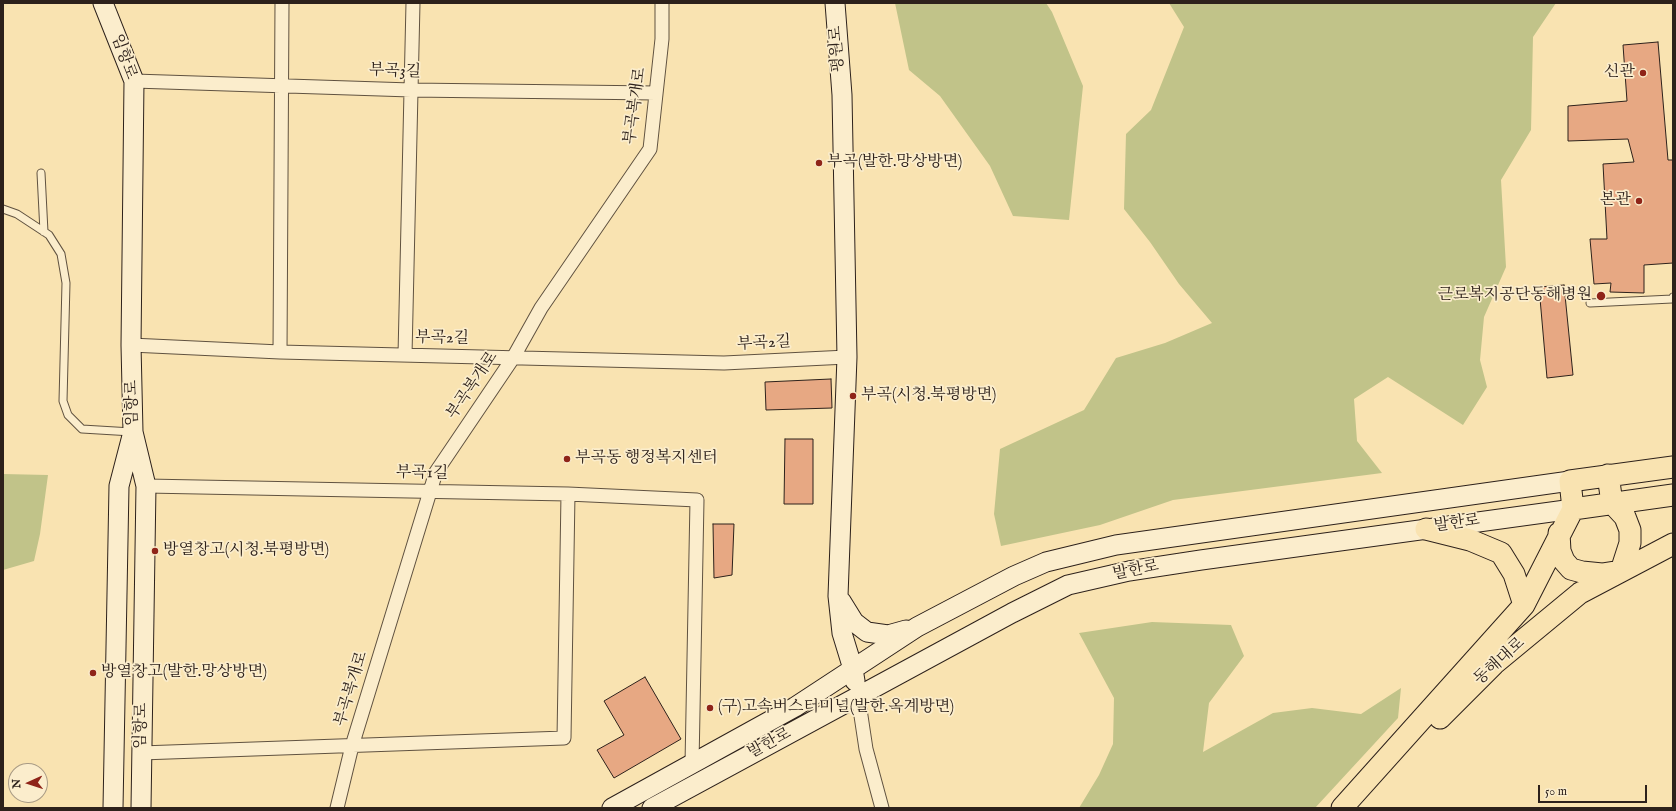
<!DOCTYPE html>
<meta charset="utf-8">
<style>
body{margin:0}
#map{position:relative;width:1676px;height:811px;overflow:hidden;background:#f9e3b1;font-family:"IM FELL English",serif}
canvas{display:block}
.frame{position:absolute;inset:0;border:4px solid #2d211b;pointer-events:none}
.north{position:absolute;left:8px;top:763px;width:40px;height:40px;box-sizing:border-box;background:#fbedcc;border:1px solid #a99b85;border-radius:50%;rotate:267deg;font-size:11px;font-weight:700;line-height:16px;text-align:center;color:#2d211b}
.north::after{content:'';display:block;margin:auto;width:14px;height:18px;background:#8f2418;clip-path:polygon(50% 0,100% 100%,50% 72%,0 100%)}
.scale{position:absolute;left:1538px;top:785px;width:109px;height:18px;box-sizing:border-box;border:2px solid #2d211b;border-top:0;padding-left:5px;font-size:12px;line-height:14px;white-space:nowrap;color:#2d211b;-webkit-text-stroke:3px #fbedcc;paint-order:stroke}
</style>
<div id="map">
<canvas width="1676" height="811"></canvas>
<div class="frame"></div>
<div class="north">N</div>
<div class="scale">50 m</div>
</div>
<script>
const ctx = document.querySelector('canvas').getContext('2d');
ctx.lineJoin = 'round';
function paint(path, color) { ctx.fillStyle = color; ctx.fill(path, 'evenodd'); }
const poly = rows => new Path2D(rows.map(r => 'M' + r).join(''));
function stroke(path, color, width, dash) { ctx.strokeStyle = color; ctx.lineWidth = width; ctx.lineCap = dash ? 'butt' : 'round'; ctx.setLineDash(dash || []); ctx.stroke(path); }
function write(font, color, halo, rows, align = 'center') {
  ctx.font = font + ' "IM FELL English","Noto Serif KR",serif'; ctx.lineWidth = 3.5; ctx.setLineDash([]); ctx.textBaseline = 'middle'; ctx.strokeStyle = halo; ctx.fillStyle = color; for (const [text, x, y, turn = 0] of rows) {
    ctx.save(); ctx.translate(x, y); ctx.rotate((+turn || 0) * Math.PI / 180); ctx.textAlign = isNaN(turn) ? turn : align; if (halo) ctx.strokeText(text, 0, 0); ctx.fillText(text, 0, 0); ctx.restore();
  }
}
paint(poly([
 [895,3,1046,3,1052,12,1083,86,1069,220,1013,216,990,166,940,96,909,70],
 [1169,3,1556,3,1533,37,1531,130,1501,180,1506,267,1484,317,1480,360,1487,387,1463,425,1388,377,1354,399,1357,441,1382,473,1173,500,1100,525,1001,546,994,514,1000,449,1084,410,1116,358,1165,343,1212,323,1179,284,1150,242,1124,209,1126,134,1151,110,1184,27],
 [3,474,48,475,40,534,34,561,3,570],
 [1152,622,1231,625,1244,656,1209,703,1203,752,1273,713,1312,708,1361,714,1401,688,1398,718,1315,808,1079,808,1099,775,1113,744,1114,698,1079,633]
]), '#c1c389');
const building = poly([
 [1658,42,1668,160,1673,160,1673,263,1644,265,1644,293,1610,292,1611,283,1594,284,1590,239,1607,239,1603,164,1634,162,1628,139,1568,141,1568,106,1627,101,1623,45,1658,42],
 [1564,285,1573,375,1547,378,1539,287,1564,285],
 [831,379,832,408,766,410,765,382,831,379],
 [785,439,813,439,813,504,784,504,785,439],
 [713,524,734,524,732,575,714,578,713,524],
 [645,677,681,739,614,778,597,750,624,735,604,701,645,677]
]);
paint(building, '#e7a883');
stroke(building, '#2d211b', 1);
const lane = poly([
 [41,173,44,232],
 [3,209,17,214,49,235,61,254,66,283,63,401,68,415,82,429,132,432],
 [1590,303,1672,299,1673,297]
]);
const street = poly([
 [134,81,411,90,656,93],
 [131,345,280,352,724,363,847,357],
 [280,352,282,3],
 [405,355,413,3],
 [146,486,568,494,697,500,692,764],
 [858,696,866,749,882,808],
 [141,753,564,738,568,494],
 [337,808,352,746,436,472,513,358,541,308,650,149,662,39,662,3]
]);
const secondary = poly([
 [103,3,134,81,131,345,133,432,146,486,141,808],
 [835,3,842,95,847,357,838,596,842,633,853,669,855,681],
 [841,601,854,622,867,632,888,635,906,630],
 [113,808,119,486,132,436],
 [612,808,795,707,917,627,1014,576,1046,562,1116,545,1570,481],
 [652,808,1012,613,1068,585,1129,571,1201,560,1573,509]
]);
const primary = poly([
 [1573,509,1673,495],
 [1426,529,1470,540,1501,553,1514,574,1524,605],
 [1559,533,1560,551,1564,561,1571,569,1582,572,1602,574,1621,571,1630,543,1630,530,1625,517,1612,503,1608,475],
 [1440,718,1494,664,1580,593,1673,544],
 [1342,808,1524,605,1573,509,1570,481,1673,467]
]);
stroke(lane, '#605240', 9);
stroke(street, '#605240', 15);
stroke(secondary, '#2d211b', 21);
stroke(primary, '#2d211b', 23);
stroke(lane, '#fbedcc', 7);
stroke(street, '#fbedcc', 13);
stroke(secondary, '#fbedcc', 19);
stroke(primary, '#f9e3b1', 21);
for (const [x, y, r, color] of [
 [1643,73,4,"#8f2418"],
 [819,163,4,"#8f2418"],
 [1639,201,4,"#8f2418"],
 [1601,296,5,"#8f2418"],
 [853,396,4,"#8f2418"],
 [567,459,4,"#8f2418"],
 [155,551,4,"#8f2418"],
 [93,673,4,"#8f2418"],
 [710,708,4,"#8f2418"]
]) { const dot = new Path2D(); dot.arc(x, y, r, 0, 2 * Math.PI); ctx.fillStyle = color; ctx.fill(dot); stroke(dot, '#fbedcc', 1.5); }
write('16px', '#2d211b', '#fbedcc', [
 ["평원로",838,49,-94],
 ["임항로",123,57,70],
 ["부곡3길",395,72,2],
 ["부곡복개로",636,106,-82],
 ["부곡2길",442,339,1],
 ["부곡2길",764,344,-3],
 ["부곡복개로",473,386,-56],
 ["임항로",133,403,-91],
 ["부곡1길",422,474,1],
 ["발한로",1457,524,-8],
 ["발한로",1136,571,-11],
 ["동해대로",1500,662,-42],
 ["부곡복개로",352,689,-73],
 ["임항로",142,726,-89],
 ["발한로",770,744,-28]
]);
write('16px', '#2d211b', '#fbedcc', [
 ["신관",1635,73,"right"],
 ["부곡(발한.망상방면)",827,163],
 ["본관",1631,201,"right"],
 ["근로복지공단동해병원",1592,296,"right"],
 ["부곡(시청.북평방면)",861,396],
 ["부곡동 행정복지센터",575,459],
 ["방열창고(시청.북평방면)",163,551],
 ["방열창고(발한.망상방면)",101,673],
 ["(구)고속버스터미널(발한.옥계방면)",718,708]
], 'left');
</script>
